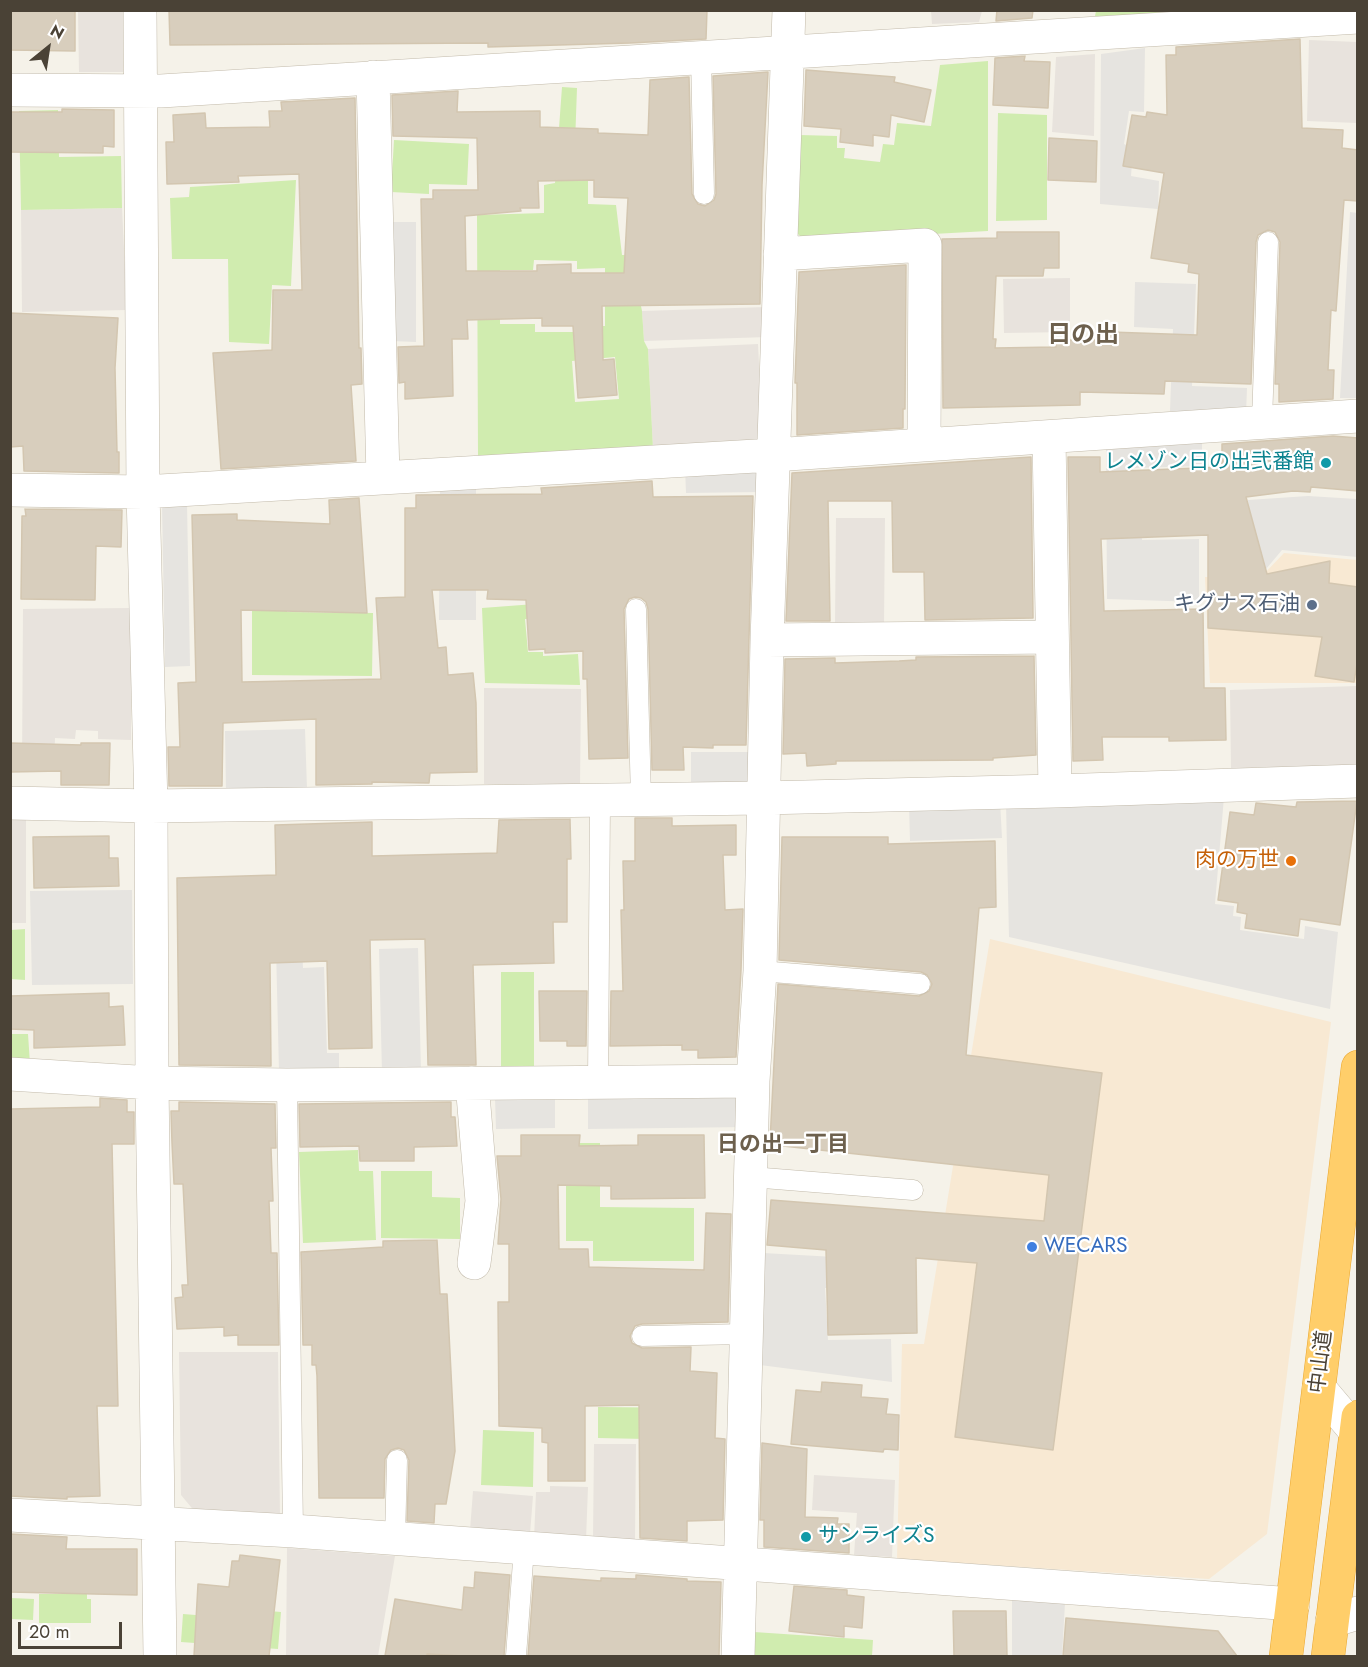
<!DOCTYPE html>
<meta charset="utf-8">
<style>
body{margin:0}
#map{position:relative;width:1368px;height:1667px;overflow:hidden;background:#f5f2e9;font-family:Jost,sans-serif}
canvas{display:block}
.frame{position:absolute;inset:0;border:12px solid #4a4236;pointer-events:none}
.north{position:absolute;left:18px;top:18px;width:60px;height:60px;-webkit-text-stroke:4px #fff;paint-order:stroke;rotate:30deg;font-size:16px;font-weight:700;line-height:24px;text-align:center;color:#4a4236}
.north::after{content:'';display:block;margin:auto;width:21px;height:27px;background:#4a4236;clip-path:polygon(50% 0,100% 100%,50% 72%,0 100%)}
.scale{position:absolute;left:18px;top:1622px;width:104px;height:27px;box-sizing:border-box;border:3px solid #4a4236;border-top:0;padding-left:8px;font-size:18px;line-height:21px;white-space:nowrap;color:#4a4236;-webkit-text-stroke:4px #fff;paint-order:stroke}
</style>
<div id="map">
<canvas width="1368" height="1667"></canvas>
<div class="frame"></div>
<div class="north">N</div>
<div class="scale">20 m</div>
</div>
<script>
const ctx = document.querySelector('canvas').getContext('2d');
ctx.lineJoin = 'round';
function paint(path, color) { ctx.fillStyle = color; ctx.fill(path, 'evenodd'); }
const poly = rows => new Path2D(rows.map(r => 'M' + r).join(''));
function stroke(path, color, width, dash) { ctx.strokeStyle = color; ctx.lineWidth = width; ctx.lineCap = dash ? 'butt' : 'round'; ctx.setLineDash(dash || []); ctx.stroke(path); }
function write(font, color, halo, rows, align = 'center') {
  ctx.font = font + ' Jost,"Noto Sans JP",sans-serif'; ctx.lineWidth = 4.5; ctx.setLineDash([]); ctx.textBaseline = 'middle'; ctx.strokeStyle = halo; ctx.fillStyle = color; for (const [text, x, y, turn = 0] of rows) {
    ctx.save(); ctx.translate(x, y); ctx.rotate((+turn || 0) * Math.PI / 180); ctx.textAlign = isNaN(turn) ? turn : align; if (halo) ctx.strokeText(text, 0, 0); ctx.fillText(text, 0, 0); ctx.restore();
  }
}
paint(poly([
 [1284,553,1357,560,1357,683,1210,683,1205,577,1261,577],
 [990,939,1331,1022,1267,1534,1209,1579,897,1559,902,1344,924,1344]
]), '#f8e9d3');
paint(poly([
 [78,11,123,11,123,72,79,72],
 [931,11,931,10,982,11,979,22,932,24],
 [1309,40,1357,42,1357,123,1307,121],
 [1095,54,1094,136,1052,132,1056,57],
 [122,208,127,310,22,312,21,210],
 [1070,278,1070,332,1004,333,1003,279],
 [766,307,768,337,644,341,642,311],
 [758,344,763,445,653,449,648,349],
 [836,518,885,518,884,625,835,625],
 [131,608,131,740,98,739,98,731,76,730,75,739,55,738,54,769,22,769,23,609],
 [1357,686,1357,766,1231,768,1230,690],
 [484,688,581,689,580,786,484,784],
 [10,812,26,812,26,923,11,923],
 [179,1352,278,1352,280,1518,196,1513,181,1495],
 [594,1444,636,1444,635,1539,593,1539],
 [814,1475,895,1480,892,1557,854,1555,857,1513,812,1510],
 [550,1486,588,1487,586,1540,534,1539,536,1492,550,1492],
 [473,1491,533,1496,530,1534,470,1530],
 [287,1548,395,1556,378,1656,286,1656]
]), '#e8e3dd');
paint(poly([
 [1096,11,1195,11,1195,15,1095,16],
 [988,61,988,231,805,241,795,231,800,135,837,136,837,148,845,148,844,158,880,162,883,144,894,145,897,123,931,126,940,65],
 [562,87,577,88,574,172,588,175,588,204,616,205,622,255,631,255,642,311,644,341,648,349,653,449,478,457,477,215,544,213,544,185,555,183],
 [534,260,577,261,577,269,605,268,605,326,577,326,577,332,535,332,535,324,500,324,500,270,533,270],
 [615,357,619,399,575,402,572,361],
 [58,110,59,157,121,156,122,208,21,210,19,111],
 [998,113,1047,115,1047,220,996,221],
 [394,140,469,144,467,185,429,184,429,194,391,192],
 [296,180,291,286,272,285,269,344,229,342,228,259,172,259,170,198,189,197,190,187],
 [252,589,286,589,287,612,373,613,372,676,252,675],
 [535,604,536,619,525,619,528,652,543,652,543,656,578,654,580,685,485,683,482,608],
 [25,929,25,980,11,979,11,930],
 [501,972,534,972,534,1068,501,1068],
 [10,1034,28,1034,30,1064,11,1063],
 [566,1143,600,1143,600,1207,694,1208,694,1261,593,1261,593,1241,566,1241],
 [358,1150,359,1171,373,1171,376,1240,303,1243,299,1152],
 [381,1171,432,1171,432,1197,460,1198,460,1239,381,1238],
 [598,1407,695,1408,694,1440,598,1438],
 [483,1430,534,1432,533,1487,481,1485],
 [39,1594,87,1594,87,1599,91,1599,91,1623,39,1623],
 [11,1598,34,1599,33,1620,11,1619],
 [234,1608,281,1612,278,1649,181,1642,183,1614,233,1618],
 [754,1632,873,1640,872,1656,753,1656]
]), '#d0ecaf');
paint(poly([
 [1145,48,1144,112,1129,111,1124,144,1133,148,1131,176,1159,181,1158,209,1100,204,1101,54],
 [1350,212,1358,213,1357,398,1340,398],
 [392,222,416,222,416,342,392,341],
 [1135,282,1196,284,1192,386,1247,388,1246,414,1170,411,1173,329,1134,327],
 [1202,436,1202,466,1133,468,1135,501,1140,502,1142,540,1199,539,1199,602,1107,599,1106,446],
 [761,465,761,492,686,493,685,467],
 [440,488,476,488,476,620,439,620],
 [1308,496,1357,499,1357,557,1282,550,1261,575,1253,575,1248,500],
 [162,504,187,504,190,666,165,667],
 [305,729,307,789,226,791,225,731],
 [691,752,752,752,752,784,691,783],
 [1224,797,1215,904,1234,906,1233,916,1241,917,1240,930,1304,939,1305,926,1338,932,1330,1009,1009,937,1006,804],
 [1000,801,1002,838,910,841,909,804],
 [132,890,133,984,32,985,30,891],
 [302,947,303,968,324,967,327,1053,339,1053,339,1071,279,1072,276,948],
 [418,948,421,1073,382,1073,379,949],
 [736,1093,747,1127,588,1129,588,1094],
 [555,1096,555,1128,496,1129,495,1097],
 [763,1253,907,1261,905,1288,825,1288,828,1340,891,1339,892,1382,760,1365],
 [1012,1600,1065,1603,1062,1656,1012,1656]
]), '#e6e4e0');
const building = poly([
 [10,10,75,10,75,51,10,50,10,10],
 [169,10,707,10,706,39,630,43,488,47,488,43,170,45,169,10],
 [997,10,1033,10,1032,18,996,21,997,10],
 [1300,39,1302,128,1343,130,1342,148,1358,150,1358,201,1344,200,1336,311,1331,310,1328,370,1334,370,1333,399,1279,402,1279,384,1275,384,1280,242,1275,232,1268,230,1258,235,1256,242,1251,384,1165,381,1164,394,1080,392,1080,405,943,408,942,239,997,238,997,232,1059,232,1059,268,1044,268,1043,276,996,276,993,339,996,339,995,348,1056,347,1056,340,1110,340,1110,332,1197,335,1199,274,1188,272,1189,264,1151,258,1164,173,1123,166,1132,115,1146,117,1147,112,1167,115,1166,55,1176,55,1176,47,1300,39],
 [1025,56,1024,61,1050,62,1048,108,993,105,995,58,1025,56],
 [806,70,895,77,894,82,931,90,924,122,891,115,889,137,873,135,873,146,840,142,841,129,804,126,806,70],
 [768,72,762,185,760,304,602,306,603,360,614,359,617,395,578,398,573,326,542,326,542,318,467,320,468,339,452,339,453,396,405,399,405,382,399,383,398,347,424,346,421,199,433,199,433,190,478,190,477,138,393,136,392,95,458,91,457,112,540,111,540,127,598,129,598,133,648,135,650,80,689,77,692,194,698,204,705,206,714,200,716,194,713,76,768,72],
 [594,180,594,197,628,198,624,273,571,273,571,264,537,265,537,271,466,271,465,216,521,211,520,208,539,208,538,181,594,180],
 [355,98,359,348,361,348,362,384,351,385,356,461,221,469,213,353,272,350,273,290,302,290,299,174,238,176,239,182,167,184,166,142,174,142,173,115,205,113,206,128,270,127,269,111,282,111,281,102,355,98],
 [62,109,114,110,114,147,103,146,103,153,10,152,10,112,62,112,62,109],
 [1049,138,1097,141,1096,182,1048,180,1049,138],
 [906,265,905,409,903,409,903,428,797,435,797,383,795,383,799,272,906,265],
 [10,313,118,318,115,368,117,452,119,452,119,473,24,471,23,446,10,447,10,313],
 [1333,436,1358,438,1358,491,1311,487,1310,492,1293,491,1246,497,1267,574,1330,561,1329,583,1358,587,1358,658,1354,682,1315,676,1322,637,1208,628,1208,535,1101,539,1104,611,1203,609,1204,688,1225,688,1226,740,1169,741,1169,737,1102,737,1103,760,1073,761,1068,457,1100,457,1100,472,1222,467,1222,444,1333,436],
 [1031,457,1033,618,925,620,924,572,893,572,892,501,828,501,830,621,786,621,792,473,1031,457],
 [652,481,653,497,753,496,746,745,713,745,713,748,683,747,684,770,652,770,648,609,646,602,641,598,635,597,629,599,624,609,628,758,589,759,587,679,583,679,583,651,545,653,545,649,529,650,526,600,487,599,488,590,432,590,438,648,446,647,448,675,473,673,476,703,477,772,430,773,429,783,372,782,372,784,316,785,316,719,223,723,222,786,169,786,168,747,180,747,178,683,196,682,192,515,237,514,237,520,330,524,329,500,359,498,367,613,241,610,242,682,381,679,376,598,405,597,405,508,416,508,416,495,542,494,541,488,652,481],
 [25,509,122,510,121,547,96,546,95,600,21,599,22,516,26,516,25,509],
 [1034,656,1036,755,993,758,993,760,836,761,836,764,807,766,806,753,783,754,785,659,835,658,835,663,899,661,916,660,916,657,1034,656],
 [10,743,81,745,81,743,110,743,109,785,61,785,61,771,10,772,10,743],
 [1357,801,1340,925,1300,919,1298,936,1245,928,1247,914,1237,912,1238,903,1218,900,1230,812,1254,815,1256,803,1296,807,1297,802,1357,801],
 [635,818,672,818,672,826,736,825,736,855,723,855,725,910,743,909,741,970,736,1057,698,1058,698,1050,682,1050,682,1045,610,1046,611,991,623,991,621,910,624,910,623,861,635,861,635,818],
 [570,819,571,859,567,859,567,922,553,922,554,963,473,965,476,1065,428,1065,425,939,370,940,372,1048,329,1049,327,961,270,963,271,1066,179,1065,177,878,276,875,275,825,372,822,372,856,497,853,499,820,570,819],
 [109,836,109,858,118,858,119,886,34,888,33,837,109,836],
 [782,837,888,837,888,844,995,841,996,907,979,908,966,1055,1102,1073,1053,1450,955,1437,977,1263,916,1258,917,1333,828,1335,826,1250,767,1245,771,1200,1044,1221,1049,1175,783,1146,783,1143,770,1142,778,984,919,996,929,991,932,984,927,975,921,972,779,960,782,837],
 [539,991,587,991,586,1046,567,1046,567,1041,540,1041,539,991],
 [109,993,109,1007,123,1006,125,1045,34,1048,34,1030,10,1029,10,996,109,993],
 [100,1098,127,1100,127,1112,134,1112,134,1144,112,1144,118,1406,97,1406,100,1496,67,1497,67,1499,10,1496,10,1109,100,1107,100,1098],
 [179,1102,275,1104,276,1148,271,1148,273,1201,269,1201,271,1253,277,1253,279,1345,238,1345,238,1335,224,1336,224,1327,177,1329,175,1298,183,1297,182,1285,188,1285,183,1184,174,1184,172,1143,171,1111,179,1111,179,1102],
 [451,1102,451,1117,455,1117,457,1146,414,1147,414,1161,360,1161,359,1146,300,1147,299,1104,451,1102],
 [521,1135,580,1135,579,1146,638,1145,638,1135,704,1135,705,1198,611,1199,611,1186,558,1185,559,1249,588,1249,589,1267,704,1270,706,1213,731,1214,728,1322,642,1324,635,1326,630,1336,632,1343,642,1348,691,1347,690,1371,717,1373,715,1438,725,1439,723,1520,687,1521,687,1541,640,1538,639,1405,585,1406,585,1481,548,1481,548,1443,542,1442,542,1428,499,1426,498,1302,509,1302,509,1244,498,1244,501,1199,497,1156,521,1156,521,1135],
 [437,1240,440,1294,447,1294,455,1451,446,1504,435,1504,434,1523,407,1521,409,1460,404,1450,398,1448,391,1450,385,1459,384,1498,319,1498,317,1376,316,1365,312,1365,312,1345,303,1345,301,1252,383,1247,383,1241,437,1240],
 [822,1382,862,1385,861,1397,888,1399,886,1414,899,1415,898,1450,884,1449,883,1452,791,1444,796,1390,821,1392,822,1382],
 [762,1443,807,1449,805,1517,838,1518,837,1524,849,1524,849,1553,764,1547,764,1520,760,1520,762,1443],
 [10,1534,67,1537,66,1549,137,1549,137,1595,10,1592,10,1534],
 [240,1555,280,1560,269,1656,194,1656,198,1584,229,1587,232,1561,239,1561,240,1555],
 [475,1572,510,1575,504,1656,463,1656,427,1654,427,1656,385,1656,395,1599,462,1610,464,1587,474,1588,475,1572],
 [636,1575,687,1579,687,1581,721,1582,719,1656,528,1656,534,1576,601,1581,601,1578,636,1579,636,1575],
 [794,1586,847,1590,847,1595,864,1597,862,1628,844,1626,844,1637,789,1631,794,1586],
 [953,1611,1006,1611,1007,1656,954,1656,953,1611],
 [1066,1618,1218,1631,1237,1656,1063,1656,1066,1618]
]);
paint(building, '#d8cebd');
stroke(building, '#d3c6b0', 1.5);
const lane = poly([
 [701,57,704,194],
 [1262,422,1268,242],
 [636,609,641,799],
 [760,971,920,984],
 [598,1082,600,800],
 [287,1085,293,1531],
 [751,1177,913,1190],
 [642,1336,747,1334],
 [395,1539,397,1460],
 [516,1656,524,1548]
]);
const street = poly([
 [140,10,143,492,151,806,152,1083,160,1656],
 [373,77,383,478],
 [10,90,161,91,1358,17],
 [780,254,925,245,924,445],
 [1049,437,1055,791],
 [10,490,143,492,773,455,1358,416],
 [767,640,1052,637],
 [10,803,151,806,763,798,1055,791,1358,781],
 [10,1074,152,1083,287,1085,753,1081],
 [472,1083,482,1201,474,1263],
 [1319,1388,1358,1434],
 [10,1515,293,1531,1293,1604],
 [1332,1621,1358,1613],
 [738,1656,753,1081,760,971,767,640,789,10]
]);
const highway = poly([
 [1286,1656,1358,1067],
 [1328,1656,1358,1417]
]);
stroke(lane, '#c2baaa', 21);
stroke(street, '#c2baaa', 34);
stroke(highway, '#e9a62f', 34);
stroke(lane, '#fff', 20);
stroke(street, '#fff', 33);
stroke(highway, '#ffce6a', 33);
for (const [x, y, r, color] of [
 [1326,463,6,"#0f9aa8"],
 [1312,605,6,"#5c6f8a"],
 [1291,861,6,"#e8710a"],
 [1032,1247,6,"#3f7fe0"],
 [806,1537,6,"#0f9aa8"]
]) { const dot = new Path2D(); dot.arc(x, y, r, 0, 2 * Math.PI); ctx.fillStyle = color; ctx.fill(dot); stroke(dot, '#fff', 2); }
write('21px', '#0d838f', '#fff', [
 ["レメゾン日の出弐番館",1314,463],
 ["サンライズS",818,1537,"left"]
], 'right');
write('21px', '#4e5e75', '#fff', [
 ["キグナス石油",1300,605]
], 'right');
write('21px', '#c56008', '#fff', [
 ["肉の万世",1279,861]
], 'right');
write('21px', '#366cbe', '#fff', [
 ["WECARS",1044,1247]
], 'left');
write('21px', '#4a4236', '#fff', [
 ["中山道",1322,1362,-83]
]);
write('bold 22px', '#6d604d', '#fff', [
 ["日の出一丁目",783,1146]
]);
write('bold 24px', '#6d604d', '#fff', [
 ["日の出",1083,336]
]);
</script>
